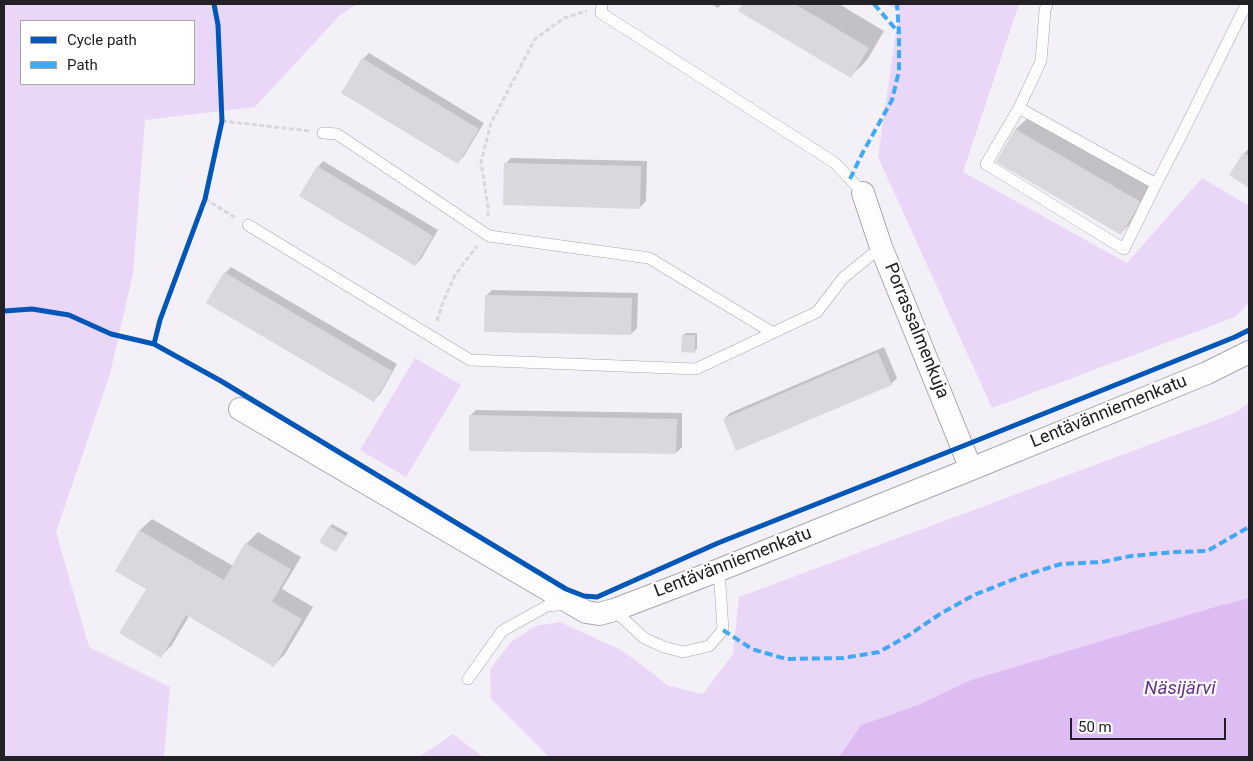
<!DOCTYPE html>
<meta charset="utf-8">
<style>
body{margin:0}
#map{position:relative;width:1253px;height:761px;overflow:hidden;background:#f4f0f8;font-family:Roboto,sans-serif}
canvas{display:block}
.frame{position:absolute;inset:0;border:5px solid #242126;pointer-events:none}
.legend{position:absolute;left:20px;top:20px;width:175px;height:65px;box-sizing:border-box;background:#fff;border:1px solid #a7a6a8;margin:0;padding:6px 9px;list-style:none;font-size:15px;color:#242126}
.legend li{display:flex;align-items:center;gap:10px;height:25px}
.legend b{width:25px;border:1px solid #a7a6a8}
.scale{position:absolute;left:1070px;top:718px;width:156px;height:22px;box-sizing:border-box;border:2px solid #242126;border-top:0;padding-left:6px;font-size:15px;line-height:18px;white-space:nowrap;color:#242126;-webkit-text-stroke:4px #fff;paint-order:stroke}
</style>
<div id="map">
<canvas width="1253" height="761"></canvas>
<div class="frame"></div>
<ul class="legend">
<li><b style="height:6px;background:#0057b8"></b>Cycle path</li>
<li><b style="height:6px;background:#3fa9f5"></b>Path</li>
</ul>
<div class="scale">50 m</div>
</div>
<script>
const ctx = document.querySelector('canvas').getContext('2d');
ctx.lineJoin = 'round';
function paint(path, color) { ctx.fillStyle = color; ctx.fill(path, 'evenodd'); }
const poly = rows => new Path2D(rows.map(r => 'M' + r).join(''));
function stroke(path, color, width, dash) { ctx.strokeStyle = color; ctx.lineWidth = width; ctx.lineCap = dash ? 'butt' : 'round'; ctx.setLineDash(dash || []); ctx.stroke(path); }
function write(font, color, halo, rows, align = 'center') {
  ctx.font = font + ' Roboto,sans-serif'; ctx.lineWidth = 4.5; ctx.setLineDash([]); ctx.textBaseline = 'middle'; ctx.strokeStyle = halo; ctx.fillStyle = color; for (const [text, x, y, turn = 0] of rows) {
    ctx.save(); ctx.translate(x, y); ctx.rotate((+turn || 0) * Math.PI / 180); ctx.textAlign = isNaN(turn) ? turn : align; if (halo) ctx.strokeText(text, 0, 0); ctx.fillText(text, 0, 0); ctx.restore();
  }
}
paint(poly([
 [4,4,357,4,339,16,255,107,145,120,133,273,110,374,56,532,89,647,170,687,164,757,5,757,4,755],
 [21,21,194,21,194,84,21,84],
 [887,4,1019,4,963,172,1127,263,1202,178,1249,206,1249,303,1235,317,992,408,878,157,899,11],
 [415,358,461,385,406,477,360,450],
 [1249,403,1249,598,1211,608,971,680,918,705,861,725,839,757,549,757,491,699,490,669,512,641,536,626,560,622,623,651,669,686,703,694,733,654,739,597,1235,413],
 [453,734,483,757,419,757]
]), '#ead6f7');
paint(poly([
 [1249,598,1249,757,839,757,861,725,918,705,971,680,1211,608]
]), '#ddbbf3');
paint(poly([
 [711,4,722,4,718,8],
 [743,4,839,4,884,31,867,60,851,76,740,10],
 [369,53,484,123,464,156,458,162,363,59],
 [1033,113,1156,185,1137,217,1121,233,998,161,1016,129],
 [1249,148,1249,186,1231,175,1244,154],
 [511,158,647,161,646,201,640,207,505,164],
 [323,161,438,230,421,259,415,265,318,167],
 [231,267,397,364,380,394,374,400,225,273],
 [492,290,638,293,637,328,631,334,486,296],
 [686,333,697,333,697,349,694,352,683,335],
 [884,347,897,378,891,384,724,419,730,413],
 [476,410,682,413,682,447,676,453,470,416],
 [152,519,233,566,246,544,258,532,301,557,282,589,313,607,285,654,273,666,189,616,172,645,161,656,147,588,117,570,140,530],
 [332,524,348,533,336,551,330,527]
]), '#0003');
paint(poly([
 [742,4,795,4,869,48,851,78,738,11],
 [362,58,479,129,458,164,341,93],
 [1015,129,1141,202,1121,235,996,162],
 [1243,153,1249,156,1249,188,1229,175],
 [504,163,641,166,640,209,503,205],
 [317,166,433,236,415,266,299,196],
 [224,272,392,371,374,402,206,303],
 [485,295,632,298,631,335,484,332],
 [682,335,695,335,695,353,681,352],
 [878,352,892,385,736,451,723,419],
 [469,415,677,419,676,454,469,451],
 [329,526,346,536,336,552,319,542],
 [139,530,224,580,245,543,291,569,272,602,302,619,274,667,186,615,161,658,119,633,146,589,115,571]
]), '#dad7dd');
const service = poly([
 [602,4,601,13,835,163,863,193],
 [1019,108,1041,61,1045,10,1047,4],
 [323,133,337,134,489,236,649,258,773,333],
 [1156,184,1019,108,986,164,1124,249,1156,184,1180,138,1242,13,1247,4],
 [248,225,470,360,696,369,817,312,843,278,881,247],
 [614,610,644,638,664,647,683,652,709,646,723,630,719,570],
 [468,679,502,631,547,606,567,604]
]);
const minor = poly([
 [863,193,881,247,971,469],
 [240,409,586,612,599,614,614,610,719,570,971,469,1207,373,1249,352]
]);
stroke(service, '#a9a6ac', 12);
stroke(minor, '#a9a6ac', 24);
stroke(poly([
 [222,121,310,131],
 [205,199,236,218],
 [488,216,488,207,481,162,491,123,535,39,564,18,587,11],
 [437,321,443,302,455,275,477,246]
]), '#d9d7da', 3, [5, 2.5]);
stroke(service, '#fdfdfe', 11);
stroke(minor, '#fdfdfe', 22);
stroke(poly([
 [874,4,899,33],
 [850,179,862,154,892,100,899,71,899,33,897,4],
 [723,630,752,649,786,659,843,658,879,652,909,635,940,614,974,595,1022,576,1061,564,1102,562,1131,556,1175,552,1207,551,1249,527]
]), '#3fa9f5', 4, [8, 4]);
stroke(poly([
 [4,311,32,309,69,315,111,334,154,344,221,381,566,589,584,596,597,597,718,543,963,446,1235,337,1249,330],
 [154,344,160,320,205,199,222,121,218,25,214,4]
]), '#0057b8', 5);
write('18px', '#242126', '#fff', [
 ["Porrassalmenkuja",916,331,68],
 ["Lentävänniemenkatu",1109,412,-22],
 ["Lentävänniemenkatu",733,563,-21]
]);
write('italic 19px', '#6b328a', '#fff', [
 ["Näsijärvi",1180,689]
]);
</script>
